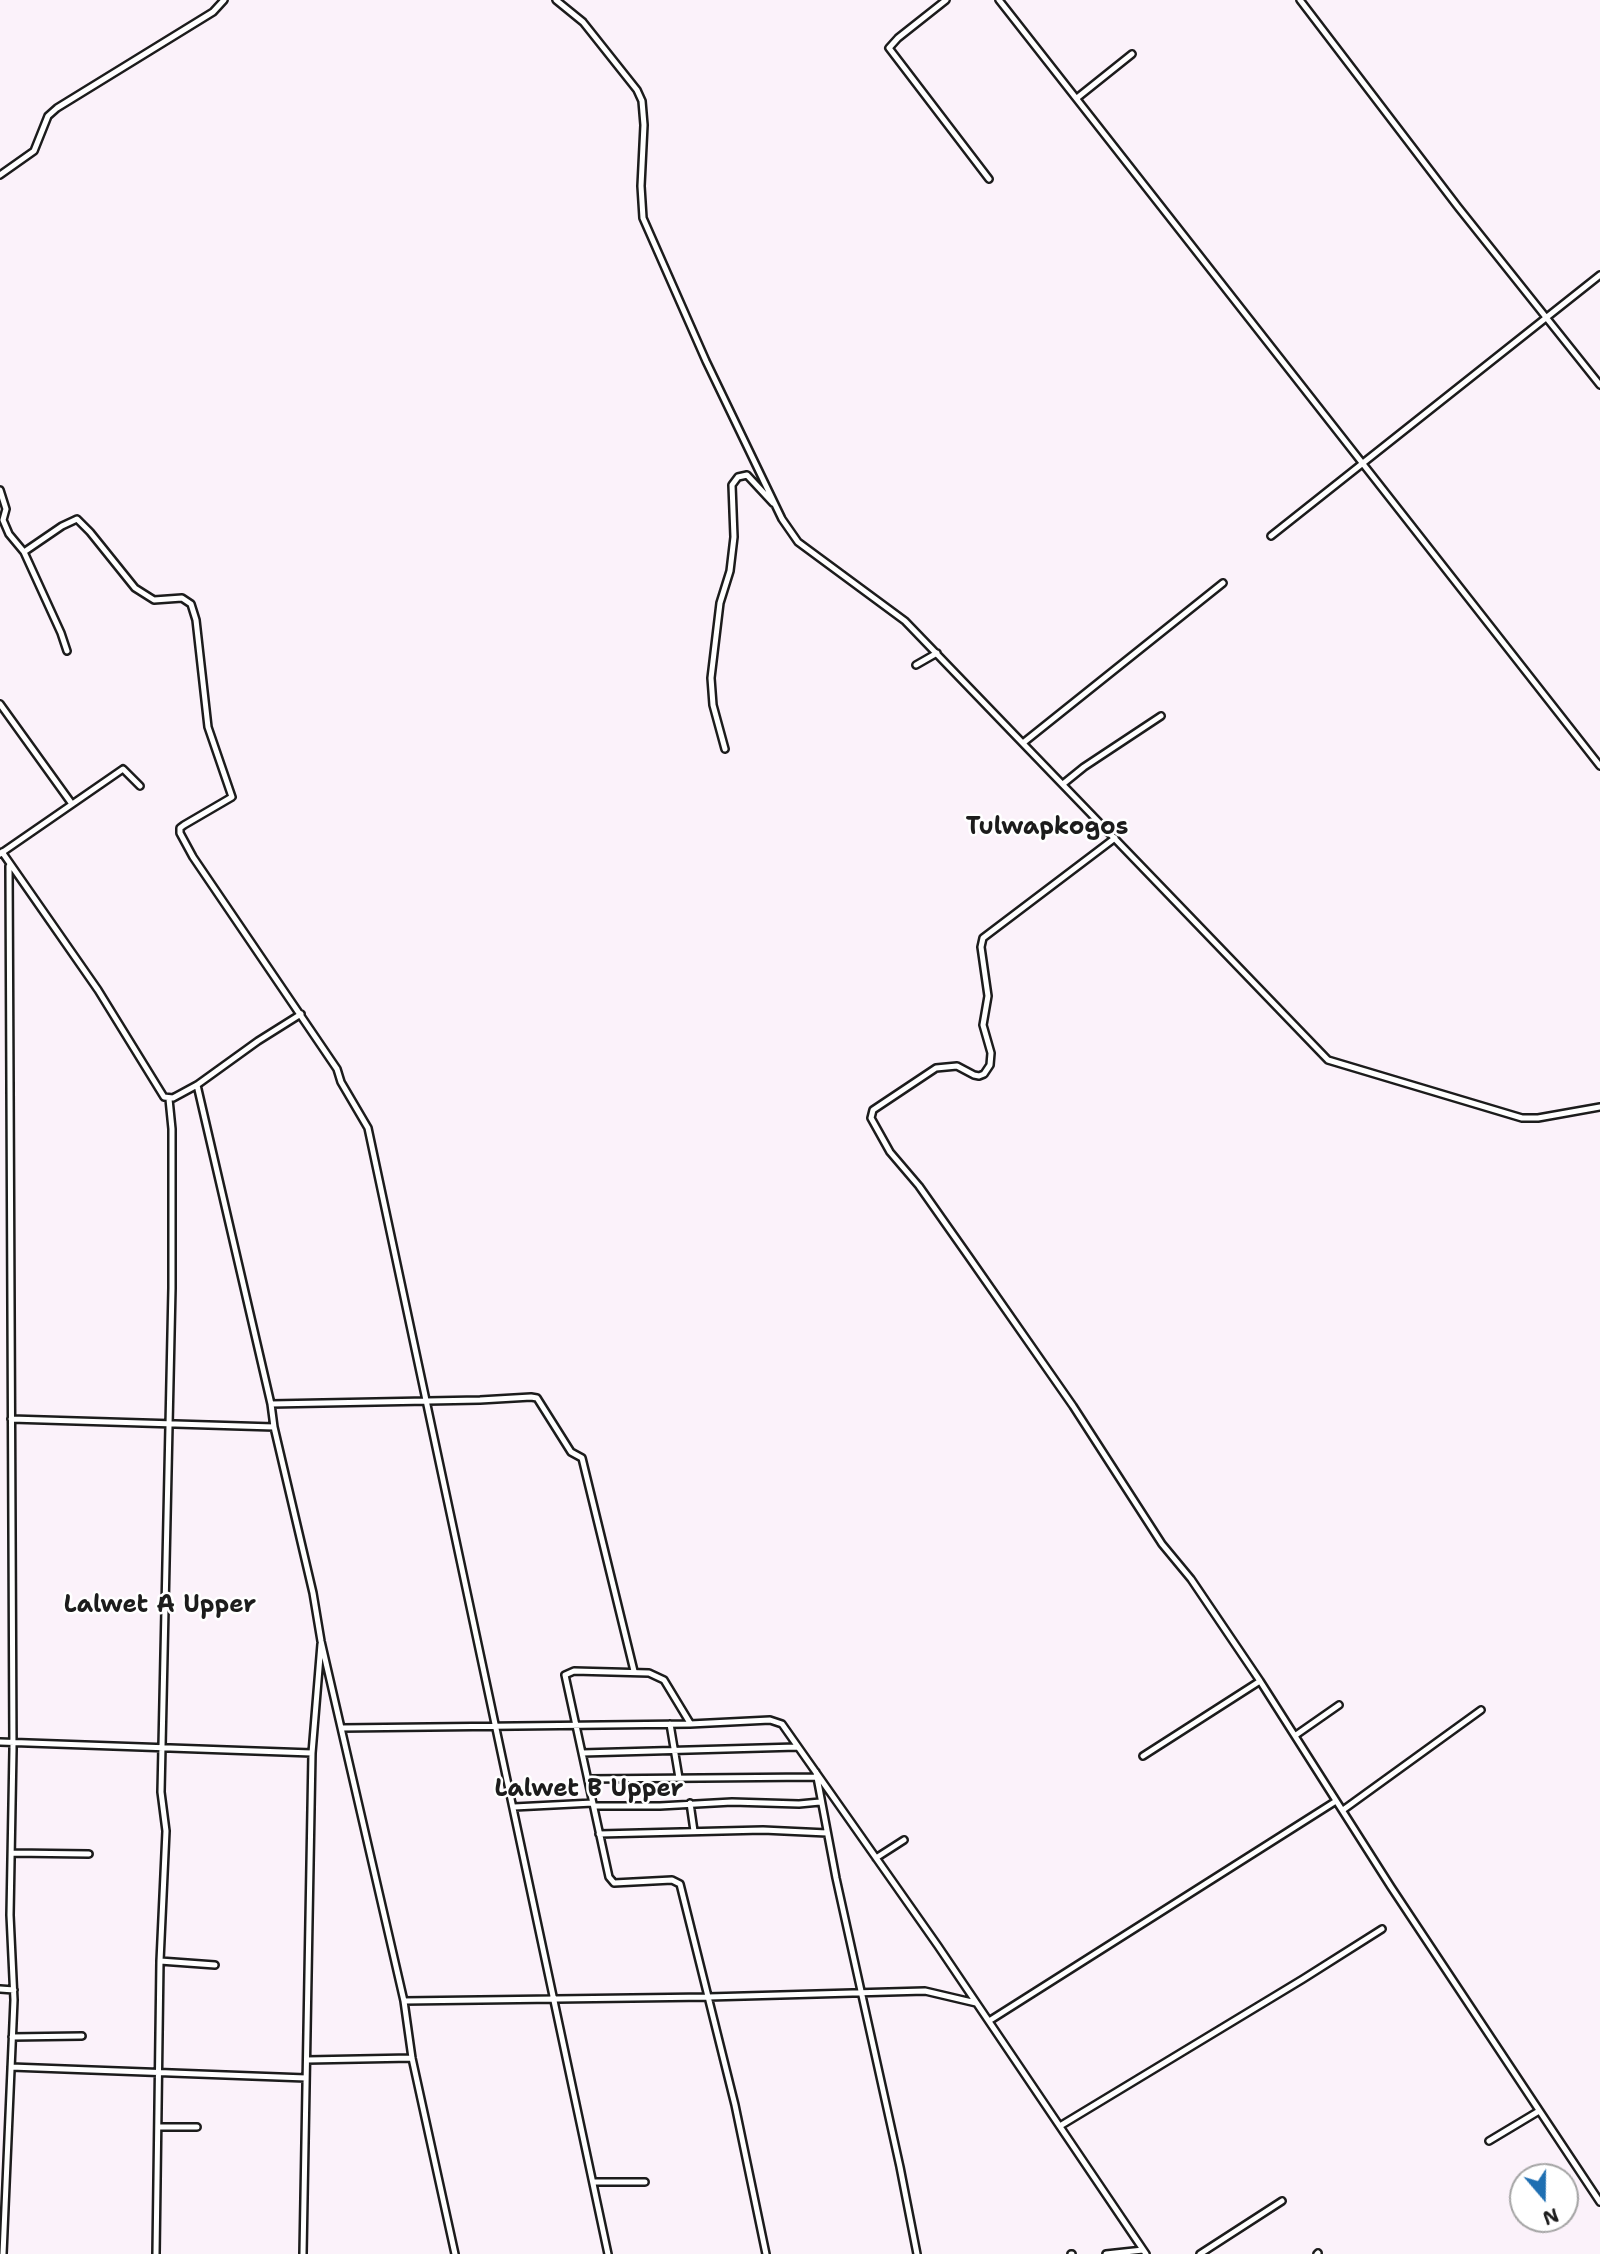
<!DOCTYPE html>
<style>
body{margin:0}
#map{position:relative;width:1600px;height:2254px;overflow:hidden;background:#fbf2fa;font-family:"Shantell Sans",sans-serif}
canvas{display:block}
.north{position:absolute;left:1509px;top:2163px;width:70px;height:70px;box-sizing:border-box;background:#fff;border:2px solid #a4a4a4;border-radius:50%;rotate:160deg;font-size:19px;font-weight:700;line-height:28px;text-align:center;color:#1c1c1c}
.north::after{content:'';display:block;margin:auto;width:24px;height:32px;background:#1f6fb2;clip-path:polygon(50% 0,100% 100%,50% 72%,0 100%)}
</style>
<div id="map">
<canvas width="1600" height="2254"></canvas>
<div class="north">N</div>
</div>
<script>
const ctx = document.querySelector('canvas').getContext('2d');
ctx.lineJoin = 'round';
const poly = rows => new Path2D(rows.map(r => 'M' + r).join(''));
function stroke(path, color, width, dash) { ctx.strokeStyle = color; ctx.lineWidth = width; ctx.lineCap = dash ? 'butt' : 'round'; ctx.setLineDash(dash || []); ctx.stroke(path); }
function write(font, color, halo, rows, align = 'center') {
  ctx.font = font + ' "Shantell Sans",sans-serif'; ctx.lineWidth = 5; ctx.setLineDash([]); ctx.textBaseline = 'middle'; ctx.strokeStyle = halo; ctx.fillStyle = color; for (const [text, x, y, turn = 0] of rows) {
    ctx.save(); ctx.translate(x, y); ctx.rotate((+turn || 0) * Math.PI / 180); ctx.textAlign = isNaN(turn) ? turn : align; if (halo) ctx.strokeText(text, 0, 0); ctx.fillText(text, 0, 0); ctx.restore();
  }
}
const minor = poly([
 [556,0,583,22,637,90,642,101,644,125,641,186,643,218,706,361,782,519,798,542,905,621,1328,1060,1522,1118,1538,1118,1600,1107],
 [946,0,898,38,889,48,989,179],
 [999,0,1600,766],
 [1300,0,1458,207,1600,385],
 [1077,98,1132,54],
 [0,175,34,151,48,116,57,108,213,12,224,0],
 [0,490,6,509,3,520,9,534,24,552],
 [1271,536,1600,275],
 [67,651,61,633,24,552,62,526,77,519,90,532,135,588,154,600,182,598,191,604,196,620,208,727,232,797,184,825,180,828,180,833,193,857,337,1069,341,1082,368,1128,608,2254],
 [916,665,937,653],
 [0,704,72,804],
 [1023,743,1223,583],
 [725,749,713,705,711,678,720,603,730,571,734,537,732,485,738,477,747,475,773,503],
 [1063,784,1084,767,1161,716],
 [1115,838,983,938,981,947,988,996,983,1025,991,1053,990,1065,984,1074,979,1076,974,1075,957,1066,936,1068,873,1110,871,1118,890,1152,919,1186,969,1257,1073,1406,1162,1544,1191,1579,1260,1681,1391,1887,1600,2202],
 [2,852,98,990,164,1097,173,1098,197,1085,258,1041,301,1014],
 [0,854,123,769,140,786],
 [197,1085,271,1404,274,1427,313,1593,321,1641,404,2001,412,2058,455,2254],
 [271,1404,480,1400,531,1397,537,1398,571,1452,582,1458,634,1671],
 [11,1419,274,1427],
 [690,1723,664,1680,649,1673,574,1671,565,1675,609,1877,614,1883,672,1880,680,1884,735,2105,766,2254],
 [670,1724,679,1778],
 [342,1728,690,1724,770,1720,782,1724,938,1946,1146,2254],
 [1296,1735,1339,1705],
 [0,1742,312,1753],
 [582,1753,797,1747],
 [1143,1756,1260,1681],
 [816,1772,836,1878,900,2167,917,2254],
 [588,1779,815,1777],
 [690,1803,694,1831],
 [594,1806,660,1806,732,1802,799,1804,820,1802],
 [514,1807,593,1803],
 [1343,1810,1481,1710],
 [599,1834,763,1830,827,1833],
 [12,1853,89,1854],
 [876,1858,904,1840],
 [160,1961,215,1965],
 [0,1989,14,1990],
 [404,2001,708,1997,925,1991,976,2003],
 [989,2021,1336,1801],
 [12,2037,82,2036],
 [307,2060,412,2058],
 [11,2067,306,2078],
 [1060,2126,1303,1979,1382,1929],
 [158,2127,197,2127],
 [1489,2141,1539,2111],
 [593,2182,645,2182],
 [3,2254,14,2000,10,1915,13,1749,9,866],
 [156,2254,160,1961,166,1831,161,1792,172,1288,172,1129,169,1099],
 [303,2254,312,1753,321,1644],
 [1071,2254,1072,2254],
 [1106,2254,1143,2250],
 [1200,2254,1282,2201],
 [1317,2254,1318,2253]
]);
stroke(minor, '#1c1c1c', 10);
stroke(minor, '#fff', 5);
write('bold 24px', '#1c1c1c', '#fff', [
 ["Tulwapkogos",1047,828],
 ["Lalwet A Upper",160,1606],
 ["Lalwet B Upper",589,1790]
]);
</script>
